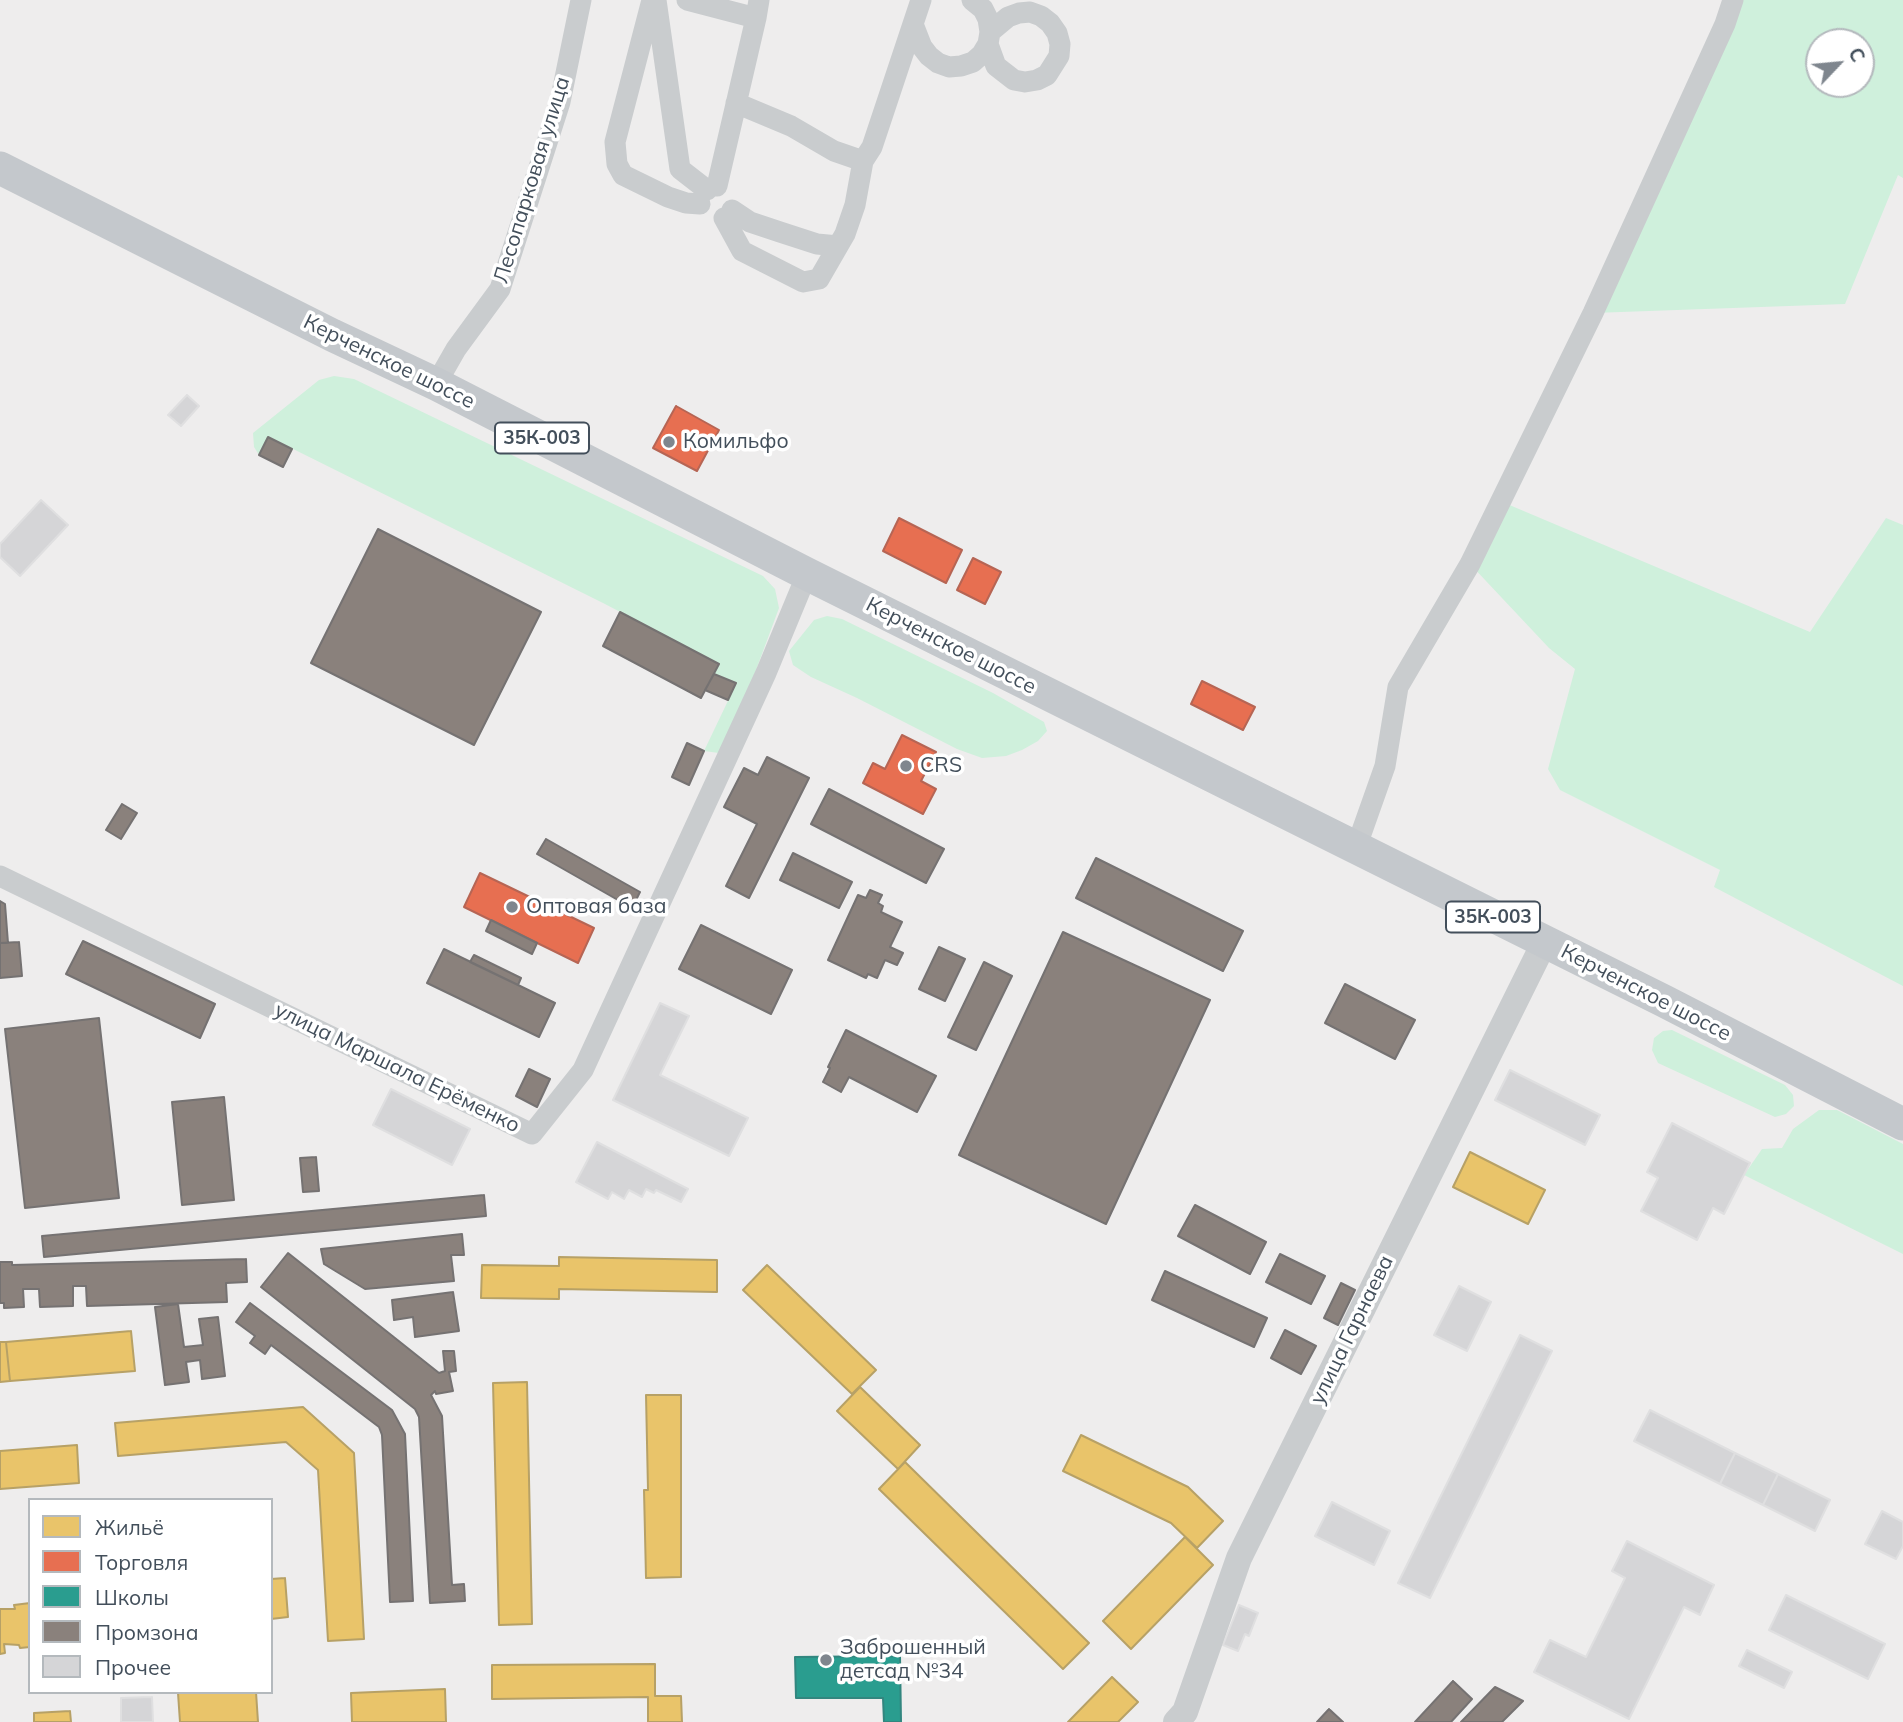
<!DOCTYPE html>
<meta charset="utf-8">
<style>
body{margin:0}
#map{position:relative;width:1903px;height:1722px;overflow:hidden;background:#eeeded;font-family:Mulish,sans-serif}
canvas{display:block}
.legend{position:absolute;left:28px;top:1498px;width:245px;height:196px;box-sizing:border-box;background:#fff;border:2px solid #b4b9bd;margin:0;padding:9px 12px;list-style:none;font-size:21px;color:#434f5b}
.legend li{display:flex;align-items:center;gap:14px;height:35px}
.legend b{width:35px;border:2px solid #b4b9bd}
.north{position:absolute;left:1805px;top:28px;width:70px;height:70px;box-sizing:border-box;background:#fff;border:2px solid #b4b9bd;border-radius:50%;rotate:64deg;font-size:19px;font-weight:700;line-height:28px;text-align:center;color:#434f5b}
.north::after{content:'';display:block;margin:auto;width:24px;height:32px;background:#7f868e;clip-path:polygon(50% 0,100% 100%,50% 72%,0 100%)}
</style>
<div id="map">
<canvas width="1903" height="1722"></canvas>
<ul class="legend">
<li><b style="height:19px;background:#e9c46a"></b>Жильё</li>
<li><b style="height:19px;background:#e76f51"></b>Торговля</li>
<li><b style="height:19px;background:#2a9d8f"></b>Школы</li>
<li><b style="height:19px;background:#8a817c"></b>Промзона</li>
<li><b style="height:19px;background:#d5d5d7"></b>Прочее</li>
</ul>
<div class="north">С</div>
</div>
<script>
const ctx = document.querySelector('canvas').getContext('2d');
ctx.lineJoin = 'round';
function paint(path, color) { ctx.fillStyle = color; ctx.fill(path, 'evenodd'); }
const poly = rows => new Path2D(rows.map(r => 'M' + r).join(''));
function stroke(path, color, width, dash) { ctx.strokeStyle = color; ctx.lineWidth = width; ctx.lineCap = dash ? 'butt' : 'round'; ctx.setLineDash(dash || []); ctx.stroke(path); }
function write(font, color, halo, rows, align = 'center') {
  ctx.font = font + ' Mulish,sans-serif'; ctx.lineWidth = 7; ctx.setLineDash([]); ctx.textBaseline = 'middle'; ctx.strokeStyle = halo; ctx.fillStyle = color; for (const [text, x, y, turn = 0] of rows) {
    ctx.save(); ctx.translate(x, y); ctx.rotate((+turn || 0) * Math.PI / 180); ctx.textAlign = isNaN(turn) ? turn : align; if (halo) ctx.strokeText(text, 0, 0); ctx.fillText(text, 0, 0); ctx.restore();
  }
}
paint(poly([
 [1733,0,1903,0,1903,178,1898,175,1845,304,1593,313],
 [1819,42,1861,42,1861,84,1819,84],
 [334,376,354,379,763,576,775,589,779,608,749,689,719,753,704,751,736,684,714,674,718,663,603,603,269,437,259,455,254,447,253,433,319,380],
 [1500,501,1810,632,1886,518,1903,525,1903,986,1714,887,1720,870,1560,790,1548,769,1575,669,1549,648,1470,564],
 [827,616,842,619,993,693,1044,722,1047,731,1038,741,1022,750,1006,756,982,758,957,749,857,698,811,677,793,665,789,651,814,620],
 [1672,1030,1785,1085,1793,1095,1794,1106,1786,1114,1775,1117,1658,1063,1652,1050,1654,1038,1663,1031],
 [1819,1110,1837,1110,1903,1144,1903,1254,1744,1175,1762,1149,1782,1148,1793,1129]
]), '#cff0dc');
const homes = poly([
 [1470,1152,1545,1190,1528,1224,1453,1187,1470,1152],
 [559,1257,717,1260,717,1292,559,1289,559,1299,481,1298,482,1265,559,1266,559,1257],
 [767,1265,876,1370,852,1394,743,1290,767,1265],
 [131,1331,135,1371,10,1381,6,1342,131,1331],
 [0,1342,6,1342,10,1381,0,1382,0,1342],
 [527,1382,532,1624,499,1625,493,1383,527,1382],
 [860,1387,920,1445,898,1469,837,1411,860,1387],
 [646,1395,681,1395,681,1577,646,1578,644,1490,648,1490,646,1395],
 [303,1407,354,1453,364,1639,328,1641,318,1470,286,1442,118,1456,115,1423,303,1407],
 [1081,1435,1188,1487,1223,1521,1197,1548,1171,1523,1063,1471,1081,1435],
 [77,1445,79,1483,0,1489,0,1451,77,1445],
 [905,1462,1089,1643,1063,1669,879,1489,905,1462],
 [1185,1537,1213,1565,1131,1649,1103,1621,1185,1537],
 [285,1578,288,1617,271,1619,271,1579,285,1578],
 [30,1603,30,1647,20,1648,19,1645,4,1644,5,1653,0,1654,0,1609,15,1609,14,1605,30,1603],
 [655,1664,655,1696,681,1696,682,1722,648,1722,648,1697,492,1699,492,1665,655,1664],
 [1112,1677,1138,1702,1118,1722,1068,1722,1112,1677],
 [445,1689,446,1722,352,1722,351,1693,445,1689],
 [256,1692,258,1722,180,1722,178,1693,256,1692],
 [70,1711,71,1722,34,1722,34,1713,70,1711]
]);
paint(homes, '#e9c46a');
stroke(homes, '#b7a166', 2);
const shops = poly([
 [676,406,719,430,697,471,653,448,676,406],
 [899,518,962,550,946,583,883,551,899,518],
 [973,558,1001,572,985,604,957,590,973,558],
 [1202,681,1255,707,1243,730,1191,704,1202,681],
 [902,735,936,752,921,781,936,789,923,814,863,783,873,763,885,769,902,735],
 [480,873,594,928,578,963,464,907,480,873]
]);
paint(shops, '#e76f51');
stroke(shops, '#b66554', 2);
const schools = poly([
 [900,1656,901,1722,884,1722,883,1698,796,1698,795,1657,900,1656]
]);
paint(schools, '#2a9d8f');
stroke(schools, '#32867f', 2);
const industry = poly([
 [268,437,292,449,283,467,259,455,268,437],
 [378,529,541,612,474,745,311,663,378,529],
 [620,612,719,664,701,698,603,646,620,612],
 [714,674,736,683,728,700,705,690,714,674],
 [687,743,704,751,689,785,672,777,687,743],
 [767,757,809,778,749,898,726,886,757,824,724,807,744,768,758,775,767,757],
 [829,789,944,849,926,883,811,824,829,789],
 [122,804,137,813,121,839,106,830,122,804],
 [546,839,640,892,632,908,537,854,546,839],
 [793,853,852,882,839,908,780,880,793,853],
 [1096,858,1243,931,1223,971,1076,898,1096,858],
 [870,890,882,895,878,903,883,906,881,912,902,922,890,947,903,953,897,965,885,960,877,978,868,974,866,978,828,960,858,895,866,898,870,890],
 [0,901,5,904,8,943,0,943,0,901],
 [491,920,537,943,532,954,486,931,491,920],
 [701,925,792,970,771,1014,679,969,701,925],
 [1063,932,1210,1000,1106,1224,959,1155,1063,932],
 [83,941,215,1004,200,1038,66,974,83,941],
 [19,942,22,976,0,978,0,943,19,942],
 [939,947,965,959,945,1001,919,989,939,947],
 [444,949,555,1003,539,1037,427,983,444,949],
 [474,955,521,978,518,985,470,962,474,955],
 [984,962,1012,976,976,1050,948,1037,984,962],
 [1345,984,1415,1020,1395,1059,1325,1023,1345,984],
 [99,1018,119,1198,25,1208,5,1029,99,1018],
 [846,1030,936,1076,917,1112,849,1077,841,1092,823,1082,830,1068,828,1067,846,1030],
 [529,1069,550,1079,537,1107,516,1096,529,1069],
 [224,1097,234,1200,182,1205,172,1102,224,1097],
 [316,1157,319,1191,303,1192,300,1158,316,1157],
 [484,1195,486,1216,44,1257,42,1236,484,1195],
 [1195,1205,1266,1242,1250,1274,1178,1236,1195,1205],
 [462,1234,464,1255,451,1255,454,1281,365,1289,324,1264,321,1249,462,1234],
 [288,1253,439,1373,445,1371,443,1351,454,1351,456,1371,449,1372,453,1391,436,1394,435,1391,431,1395,442,1416,452,1585,464,1584,465,1601,430,1603,419,1417,415,1409,261,1287,288,1253],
 [1280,1254,1325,1276,1311,1304,1266,1282,1280,1254],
 [246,1259,247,1282,226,1283,227,1302,87,1306,86,1286,73,1286,73,1306,40,1307,39,1289,23,1289,24,1307,4,1308,4,1303,0,1303,0,1262,12,1262,12,1265,246,1259],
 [1165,1271,1267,1318,1254,1347,1152,1300,1165,1271],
 [1341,1283,1355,1290,1338,1325,1324,1318,1341,1283],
 [453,1292,459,1331,415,1337,413,1317,394,1320,392,1300,453,1292],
 [250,1303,392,1410,405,1434,413,1601,390,1602,382,1435,379,1427,271,1345,265,1354,250,1343,255,1336,236,1322,250,1303],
 [178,1304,184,1347,203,1345,199,1319,218,1317,225,1376,202,1379,200,1360,186,1362,189,1382,165,1385,155,1307,178,1304],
 [1285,1330,1316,1346,1301,1374,1271,1358,1285,1330],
 [1453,1681,1472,1699,1451,1722,1415,1722,1453,1681],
 [1495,1687,1523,1701,1502,1722,1461,1722,1495,1687],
 [1329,1709,1343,1722,1317,1722,1329,1709]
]);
paint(industry, '#8a817c');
stroke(industry, '#757272', 2);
const building = poly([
 [187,395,199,406,181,426,168,415,187,395],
 [41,500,68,525,20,576,0,557,0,544,41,500],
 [660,1003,689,1016,660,1075,748,1118,729,1156,613,1100,660,1003],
 [1510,1070,1600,1115,1585,1145,1495,1100,1510,1070],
 [391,1089,470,1129,452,1165,373,1125,391,1089],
 [1672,1123,1750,1163,1724,1214,1713,1208,1697,1240,1641,1211,1658,1178,1647,1172,1672,1123],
 [597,1142,688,1189,681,1202,656,1190,654,1193,646,1189,642,1197,629,1190,624,1199,612,1192,608,1199,576,1182,597,1142],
 [1459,1286,1491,1302,1467,1351,1434,1335,1459,1286],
 [1520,1335,1552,1351,1430,1598,1398,1583,1520,1335],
 [1650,1410,1735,1453,1720,1484,1634,1441,1650,1410],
 [1735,1453,1778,1474,1763,1505,1720,1484,1735,1453],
 [1778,1474,1830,1500,1815,1531,1763,1505,1778,1474],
 [1332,1502,1390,1531,1374,1565,1315,1536,1332,1502],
 [1882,1511,1903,1522,1903,1546,1896,1559,1865,1544,1882,1511],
 [1627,1541,1714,1585,1700,1615,1684,1607,1629,1719,1534,1672,1550,1640,1586,1657,1625,1578,1612,1571,1627,1541],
 [1786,1595,1885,1644,1868,1679,1769,1630,1786,1595],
 [1239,1605,1258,1613,1249,1636,1245,1634,1238,1651,1223,1645,1239,1605],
 [1747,1650,1792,1672,1784,1688,1739,1666,1747,1650],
 [152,1697,153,1722,121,1722,121,1698,152,1697]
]);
paint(building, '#d5d5d7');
stroke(building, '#dfdfe0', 2);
stroke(poly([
 [652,0,615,142,617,164,623,175,668,197,686,203,700,204],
 [656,0,680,169,707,190],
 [687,0,756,18,759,0],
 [913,24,922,47,929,56,938,63,949,67,961,66,973,62,982,54,988,44,990,32,988,19,983,9,972,0],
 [988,44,996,66,1014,80,1025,82,1037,80,1047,75,1059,56,1060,44,1057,33,1050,23,1041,16,1030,12,1019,13,1008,17,990,32],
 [736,103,791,126,834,151,863,161],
 [717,186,756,18],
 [732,210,750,222,780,232,817,244,838,246],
 [724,218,742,251,803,282,819,279,845,234,855,205,863,161,872,147,921,0],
 [436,384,456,349,500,289,560,102,581,0],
 [1356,848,1385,766,1398,687,1470,564,1593,313,1725,24,1733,0],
 [0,876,532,1134,583,1070,766,673,807,574]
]), '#c9ccce', 21);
stroke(poly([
 [1176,1722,1185,1712,1239,1558,1544,943]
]), '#c9ccce', 26);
stroke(poly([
 [0,168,332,335,436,384,807,574,1664,1001,1903,1124]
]), '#c4c8cc', 33);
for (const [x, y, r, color] of [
 [669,442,7,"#7f868e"],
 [906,766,7,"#7f868e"],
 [512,907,7,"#7f868e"],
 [826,1660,7,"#7f868e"]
]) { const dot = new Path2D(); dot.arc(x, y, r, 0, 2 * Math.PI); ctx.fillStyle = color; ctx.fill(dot); stroke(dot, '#fff', 2.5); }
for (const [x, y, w] of [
 [542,438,94],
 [1493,917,94]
]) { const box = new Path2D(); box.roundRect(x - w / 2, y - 15.5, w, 31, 5); ctx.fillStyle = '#fff'; ctx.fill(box); stroke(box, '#434f5b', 2); }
write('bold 19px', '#434f5b', null, [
 ["35К-003",542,438],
 ["35К-003",1493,917]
]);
write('21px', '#434f5b', '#fff', [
 ["Лесопарковая улица",532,180,-73],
 ["Керченское шоссе",389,362,26],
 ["Керченское шоссе",951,646,27],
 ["Керченское шоссе",1646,993,27],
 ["улица Маршала Ерёменко",397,1068,26],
 ["улица Гарнаева",1352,1330,-64]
]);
write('21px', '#434f5b', '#fff', [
 ["Комильфо",683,442],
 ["CRS",920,766],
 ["Оптовая база",526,907],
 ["Заброшенный",840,1648],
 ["детсад №34",840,1672]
], 'left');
</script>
